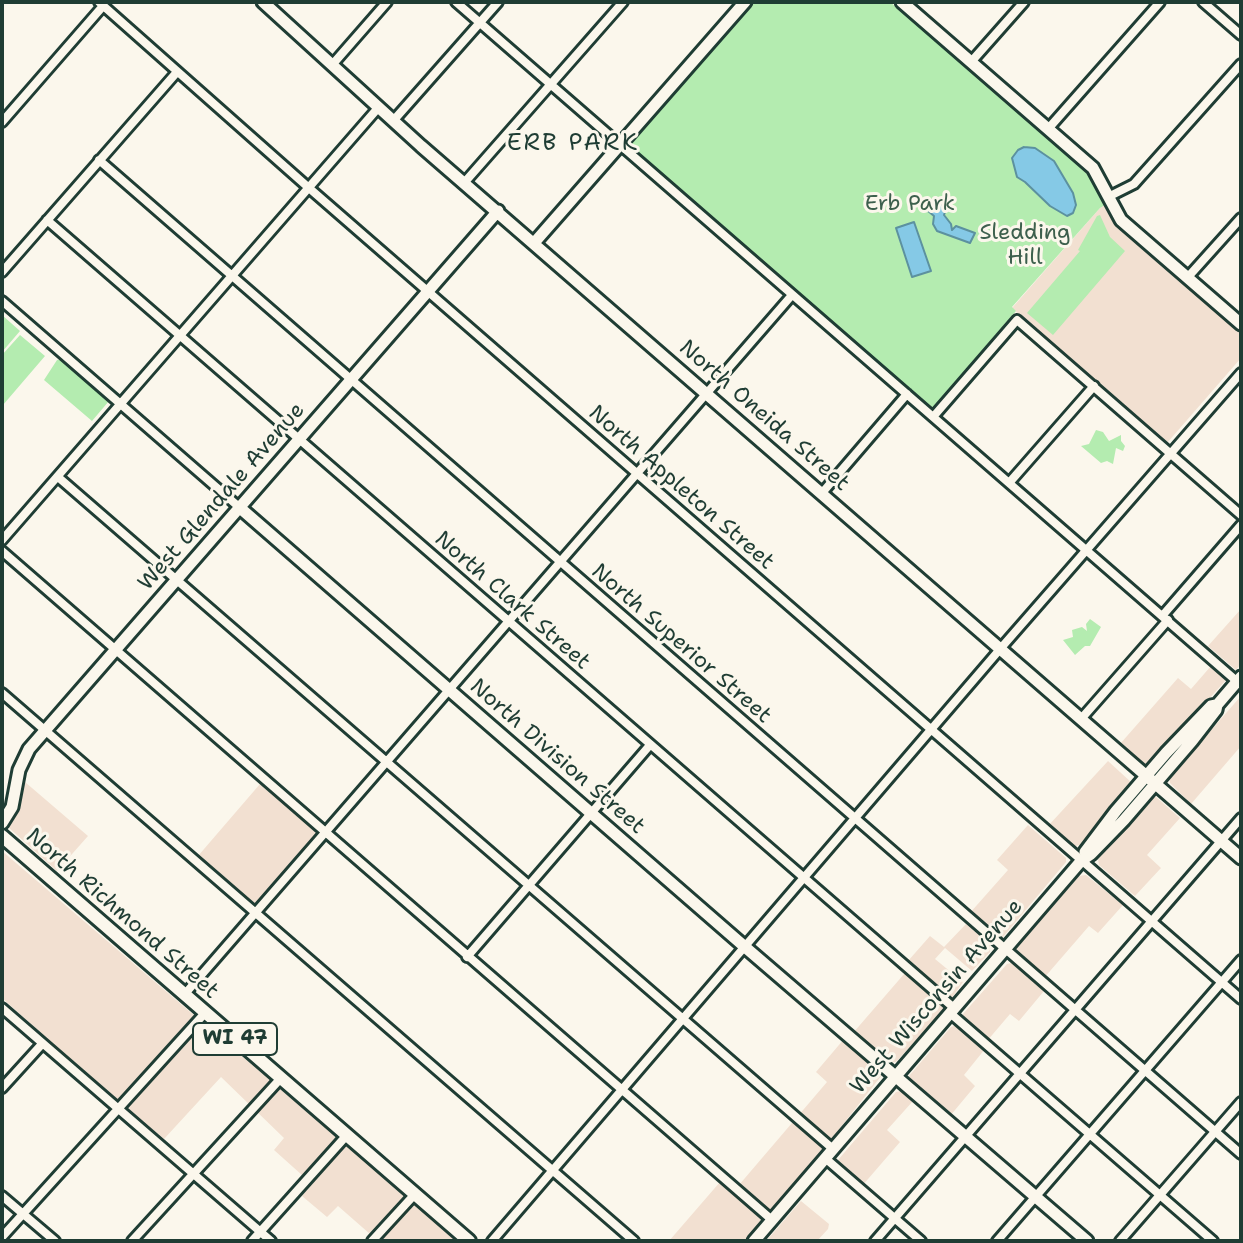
<!DOCTYPE html>
<style>
body{margin:0}
#map{position:relative;width:1243px;height:1243px;overflow:hidden;background:#fbf7ec;font-family:"Shantell Sans",sans-serif}
canvas{display:block}
.frame{position:absolute;inset:0;border:4px solid #1f3d34;pointer-events:none}
</style>
<div id="map">
<canvas width="1243" height="1243"></canvas>
<div class="frame"></div>
</div>
<script>
const ctx = document.querySelector('canvas').getContext('2d');
ctx.lineJoin = 'round';
function paint(path, color) { ctx.fillStyle = color; ctx.fill(path, 'evenodd'); }
const poly = rows => new Path2D(rows.map(r => 'M' + r).join(''));
function stroke(path, color, width, dash) { ctx.strokeStyle = color; ctx.lineWidth = width; ctx.lineCap = dash ? 'butt' : 'round'; ctx.setLineDash(dash || []); ctx.stroke(path); }
function write(font, color, halo, rows, align = 'center') {
  ctx.font = font + ' "Shantell Sans",sans-serif'; ctx.lineWidth = 6; ctx.setLineDash([]); ctx.textBaseline = 'middle'; ctx.strokeStyle = halo; ctx.fillStyle = color; for (const [text, x, y, turn = 0] of rows) {
    ctx.save(); ctx.translate(x, y); ctx.rotate((+turn || 0) * Math.PI / 180); ctx.textAlign = isNaN(turn) ? turn : align; if (halo) ctx.strokeText(text, 0, 0); ctx.fillText(text, 0, 0); ctx.restore();
  }
}
paint(poly([
 [1105,205,1116,223,1241,332,1241,358,1167,443,1012,308,1100,208],
 [1241,609,1241,664,1236,670,1208,646],
 [1211,666,1226,680,1149,765,1144,765,1120,744,1178,678,1191,689],
 [1241,696,1241,746,1191,804,1170,783,1170,777],
 [1108,761,1132,783,1081,845,1075,846,1048,826],
 [25,782,88,836,57,871,8,827,20,801],
 [260,784,317,833,255,905,198,856],
 [1156,797,1180,818,1147,855,1161,868,1135,896,1099,865,1098,859,1148,799],
 [1028,825,1066,858,1066,862,1003,937,999,938,969,914,1008,870,997,860],
 [2,851,458,1241,378,1241,338,1206,327,1217,302,1196,312,1184,274,1150,284,1138,221,1077,164,1139,114,1099,2,998],
 [1086,875,1123,905,1098,933,1089,926,1044,978,1017,953,1017,947,1079,876],
 [966,924,990,945,990,952,972,971,945,948,935,959,963,982,942,1012,896,1062,889,1063,853,1033,911,966,908,961,930,936,944,947],
 [1011,963,1044,991,1019,1021,1010,1014,987,1041,962,1018,963,1014,1007,964],
 [957,1025,985,1049,964,1075,975,1086,950,1116,910,1081,909,1076,951,1027],
 [844,1039,882,1075,814,1161,744,1241,669,1241,720,1182,733,1192,827,1082,816,1072],
 [901,1091,913,1101,887,1130,900,1142,862,1186,838,1165,838,1160,896,1092],
 [801,1201,829,1224,828,1229,817,1241,766,1241]
]), '#f2e0d1');
paint(poly([
 [754,2,890,2,1072,157,1095,179,1105,205,1100,208,1012,307,1016,311,932,409,629,146],
 [1100,215,1110,237,1125,251,1053,335,1027,313,1080,251,1078,250,1097,216],
 [2,315,20,331,2,352],
 [20,335,45,356,3,405,2,355],
 [61,359,109,401,92,421,44,380,57,360],
 [1096,430,1103,432,1109,441,1121,435,1121,441,1125,446,1123,451,1116,448,1113,464,1107,461,1101,463,1081,446,1089,444],
 [1090,619,1101,627,1090,646,1085,646,1075,655,1063,640,1073,637,1072,630,1082,627,1087,631,1086,624]
]), '#b4ecb0');
const water = poly([
 [1024,147,1035,148,1054,161,1073,193,1076,205,1073,213,1067,216,1050,206,1025,182,1017,177,1012,158,1018,150,1024,147],
 [937,204,947,206,944,215,951,224,952,230,956,226,975,233,970,243,937,231,933,224,934,216,928,211,937,204],
 [914,222,931,271,912,277,896,228,914,222]
]);
paint(water, '#85c9e6');
stroke(water, '#5c919f', 2);
const street = poly([
 [99,2,309,188,1241,999],
 [456,2,1240,684],
 [1203,2,1241,35],
 [971,62,1024,2],
 [332,65,387,2],
 [393,121,498,2],
 [2,122,103,6],
 [1048,129,1160,2],
 [99,160,1241,1154],
 [464,183,623,2],
 [1108,197,1134,184,1241,64],
 [47,220,954,1008],
 [2,272,177,72],
 [1188,277,1241,218],
 [2,301,239,507],
 [933,417,1017,320,1241,515],
 [58,477,833,1149],
 [1009,483,1094,386],
 [822,493,907,394],
 [2,540,378,108],
 [2,551,772,1220],
 [1163,615,1241,525],
 [2,693,634,1241],
 [1081,719,1168,620],
 [467,957,650,745],
 [184,995,792,295],
 [2,1008,271,1241],
 [950,1013,1213,1241],
 [2,1088,42,1044],
 [825,1158,921,1241],
 [2,1196,55,1241],
 [2,1237,205,1013],
 [132,1241,281,1078],
 [252,1241,347,1135],
 [372,1241,415,1194],
 [492,1241,1001,648,1241,373],
 [875,1241,1241,818],
 [997,1241,1241,960],
 [1120,1241,1241,1102]
]);
const secondary = poly([
 [263,2,421,146,1241,858],
 [902,2,1093,168,1121,220,1241,324],
 [534,243,745,2],
 [239,507,745,947,1087,1241],
 [2,823,12,807,19,770,29,749,498,211],
 [1085,852,1116,811,1166,753,1211,706,1216,705],
 [754,1241,1081,861,1091,854,1124,820,1192,741,1216,710,1217,705,1241,677]
]);
const primary = poly([
 [2,836,469,1241]
]);
stroke(street, '#1f3d34', 14);
stroke(secondary, '#1f3d34', 17);
stroke(primary, '#1f3d34', 18);
stroke(street, '#fbf7ec', 8);
stroke(secondary, '#fbf7ec', 11);
stroke(primary, '#fbf7ec', 12);
for (const [x, y, w] of [
 [235,1039,84]
]) { const box = new Path2D(); box.roundRect(x - w / 2, y - 16, w, 32, 6); ctx.fillStyle = '#fbf7ec'; ctx.fill(box); stroke(box, '#1f3d34', 2); }
write('bold 20px', '#1f3d34', null, [
 ["WI 47",235,1039]
]);
write('22px', '#3d604d', '#fbf7ec', [
 ["Erb Park",910,204],
 ["Sledding",1025,233],
 ["Hill",1025,258]
]);
write('22px', '#1f3d34', '#fbf7ec', [
 ["North Oneida Street",764,416,41],
 ["North Appleton Street",681,488,41],
 ["West Glendale Avenue",222,497,-49],
 ["North Clark Street",512,601,41],
 ["North Superior Street",681,644,41],
 ["North Division Street",557,757,41],
 ["North Richmond Street",122,914,41],
 ["West Wisconsin Avenue",937,997,-49]
]);
ctx.letterSpacing = '2px';
write('24px', '#1f3d34', '#fbf7ec', [
 ["ERB PARK",573,144]
]);
ctx.letterSpacing = '0px';
</script>
